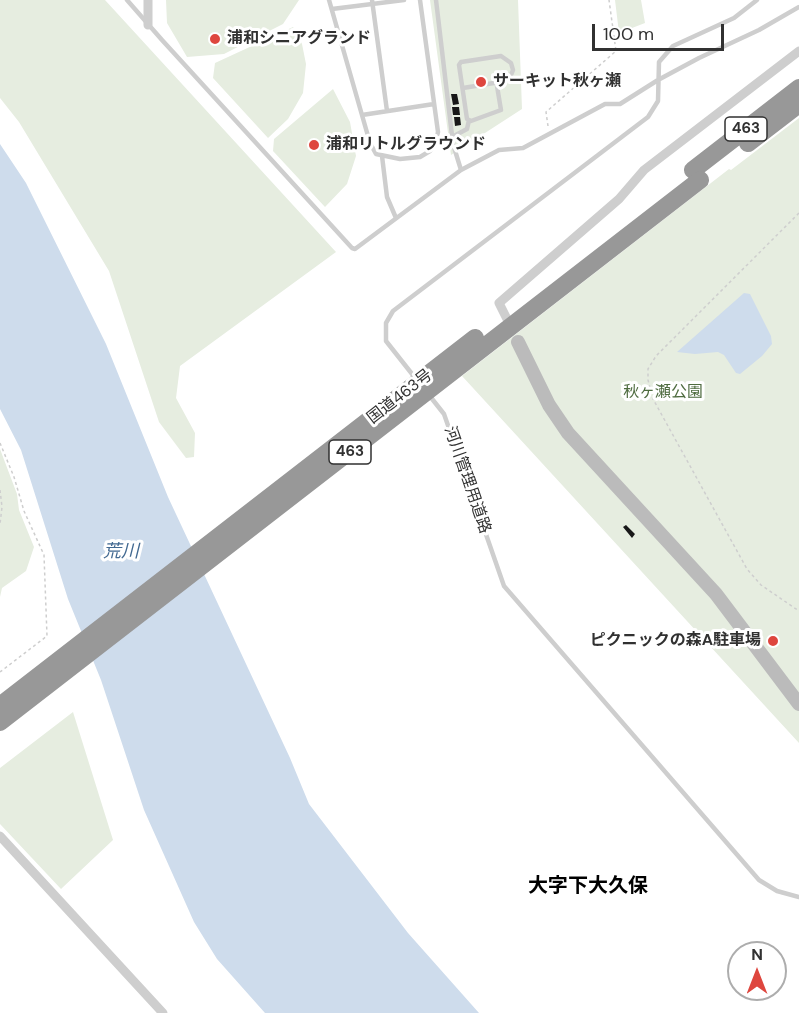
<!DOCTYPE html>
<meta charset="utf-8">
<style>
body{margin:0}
#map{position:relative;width:799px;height:1013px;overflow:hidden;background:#fff;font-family:"DM Sans",sans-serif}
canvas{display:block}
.north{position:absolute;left:727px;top:941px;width:60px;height:60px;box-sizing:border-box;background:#fff;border:2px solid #adadad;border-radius:50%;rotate:0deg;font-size:16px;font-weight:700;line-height:24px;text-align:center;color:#313131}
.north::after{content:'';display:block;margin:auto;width:21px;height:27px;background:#de463e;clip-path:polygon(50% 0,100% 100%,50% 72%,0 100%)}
.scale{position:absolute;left:592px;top:24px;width:132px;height:27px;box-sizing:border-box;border:3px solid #313131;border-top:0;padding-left:8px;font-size:18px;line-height:21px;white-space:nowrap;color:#313131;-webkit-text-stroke:4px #fff;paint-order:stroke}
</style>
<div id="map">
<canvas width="799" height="1013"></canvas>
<div class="north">N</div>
<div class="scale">100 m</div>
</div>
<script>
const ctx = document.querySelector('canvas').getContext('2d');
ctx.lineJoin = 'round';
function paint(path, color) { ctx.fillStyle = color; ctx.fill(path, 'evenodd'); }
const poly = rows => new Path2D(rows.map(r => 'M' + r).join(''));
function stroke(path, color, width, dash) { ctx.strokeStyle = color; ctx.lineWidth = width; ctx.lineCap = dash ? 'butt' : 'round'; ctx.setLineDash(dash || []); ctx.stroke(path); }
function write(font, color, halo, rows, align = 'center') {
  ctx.font = font + ' "DM Sans","Noto Sans JP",sans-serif'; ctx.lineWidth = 6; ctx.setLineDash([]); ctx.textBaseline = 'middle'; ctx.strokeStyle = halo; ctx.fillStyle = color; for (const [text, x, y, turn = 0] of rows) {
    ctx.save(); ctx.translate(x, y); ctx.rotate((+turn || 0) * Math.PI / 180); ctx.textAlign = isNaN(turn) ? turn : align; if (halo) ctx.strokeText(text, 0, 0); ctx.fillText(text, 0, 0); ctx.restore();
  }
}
paint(poly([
 [0,0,105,0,336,252,180,366,176,398,195,433,194,457,186,458,159,422,109,271,19,122,0,98],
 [166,0,299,0,283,24,224,54,187,57,167,23],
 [430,0,518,0,522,109,451,155],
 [615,0,641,0,645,23,619,33],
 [293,27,302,44,306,64,303,93,288,119,268,138,213,78,215,63],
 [333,89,350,122,356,156,347,184,325,207,273,151,274,139],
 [799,118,799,743,462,376,729,169,731,170],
 [0,449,17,494,19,510,34,547,26,571,2,588,0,597],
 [73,712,113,840,61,889,0,824,0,768]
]), '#e6ede0');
paint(poly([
 [0,144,26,183,106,344,168,497,290,758,309,804,408,933,479,1013,265,1013,217,959,194,922,144,810,101,680,68,599,21,450,0,409],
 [744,293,750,294,771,336,772,344,762,356,740,374,736,373,724,355,718,352,695,354,677,352]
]), '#cedcec');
paint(poly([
 [451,94,457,94,459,104,453,105],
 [452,107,459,107,460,115,453,115],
 [454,117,460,117,461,125,455,126],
 [626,525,635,534,632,538,623,527]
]), '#181818');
stroke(poly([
 [548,126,546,112,616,51,609,0],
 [799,213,656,356,648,369,648,380,653,399,747,569,761,585,799,611],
 [0,443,14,477,24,511,44,555,47,636,0,672],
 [0,490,2,507,0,524]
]), '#cecece', 1.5, [3, 3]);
stroke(poly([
 [127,0,162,40,352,248,355,249,461,170,499,150,523,148,605,104,620,104,658,80,699,58,759,30,799,7],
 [329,0,370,143,376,154,400,159,420,157,430,151,435,144,438,132,420,0],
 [372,0,387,111],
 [436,0,453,144,461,170],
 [332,9,404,0],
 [501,56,511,63,513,70,511,75,497,86,501,110,471,121,467,119,459,65,461,62,501,56],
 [463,88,500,82],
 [362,115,434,104],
 [452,137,467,129,469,120],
 [382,156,387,197,396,218],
 [416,379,386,341,386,323,393,311,648,117,658,101,659,62,673,46,734,18,757,0],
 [429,395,444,414,504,586,759,880,777,891,799,897]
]), '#cecece', 4.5);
stroke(poly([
 [148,0,148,25],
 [512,329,499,303,619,199,644,170,799,51],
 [0,836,163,1013]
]), '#cecece', 9);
stroke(poly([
 [518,342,549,405,568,433,716,594,799,704]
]), '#bbb', 14);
stroke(poly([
 [748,143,799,104],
 [693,170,799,88]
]), '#989898', 18);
stroke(poly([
 [0,706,475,338],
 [0,722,700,180]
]), '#989898', 18);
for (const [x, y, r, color] of [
 [215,39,6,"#de463e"],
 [481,82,6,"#de463e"],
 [314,145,6,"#de463e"],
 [773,641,6,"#de463e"]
]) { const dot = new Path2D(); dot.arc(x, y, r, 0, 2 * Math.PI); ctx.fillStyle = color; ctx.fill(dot); stroke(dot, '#fff', 2); }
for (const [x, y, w] of [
 [746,129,42],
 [350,452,42]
]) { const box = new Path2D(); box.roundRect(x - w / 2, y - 12, w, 24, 4.5); ctx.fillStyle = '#fff'; ctx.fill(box); stroke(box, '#313131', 1.5); }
write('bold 15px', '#313131', null, [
 ["463",746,129],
 ["463",350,452]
]);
write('bold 16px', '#313131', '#fff', [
 ["浦和シニアグランド",227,39],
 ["サーキット秋ヶ瀬",493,82],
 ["浦和リトルグラウンド",326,145],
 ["ピクニックの森A駐車場",761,641,"right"]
], 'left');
write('16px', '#4f6c40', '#fff', [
 ["秋ヶ瀬公園",663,393]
]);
write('16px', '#313131', '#fff', [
 ["国道463号",400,397,-38],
 ["河川管理用道路",467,480,71]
]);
write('italic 18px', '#426991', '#fff', [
 ["荒川",121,552]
]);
write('bold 20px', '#000', '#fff', [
 ["大字下大久保",588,887]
]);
</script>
